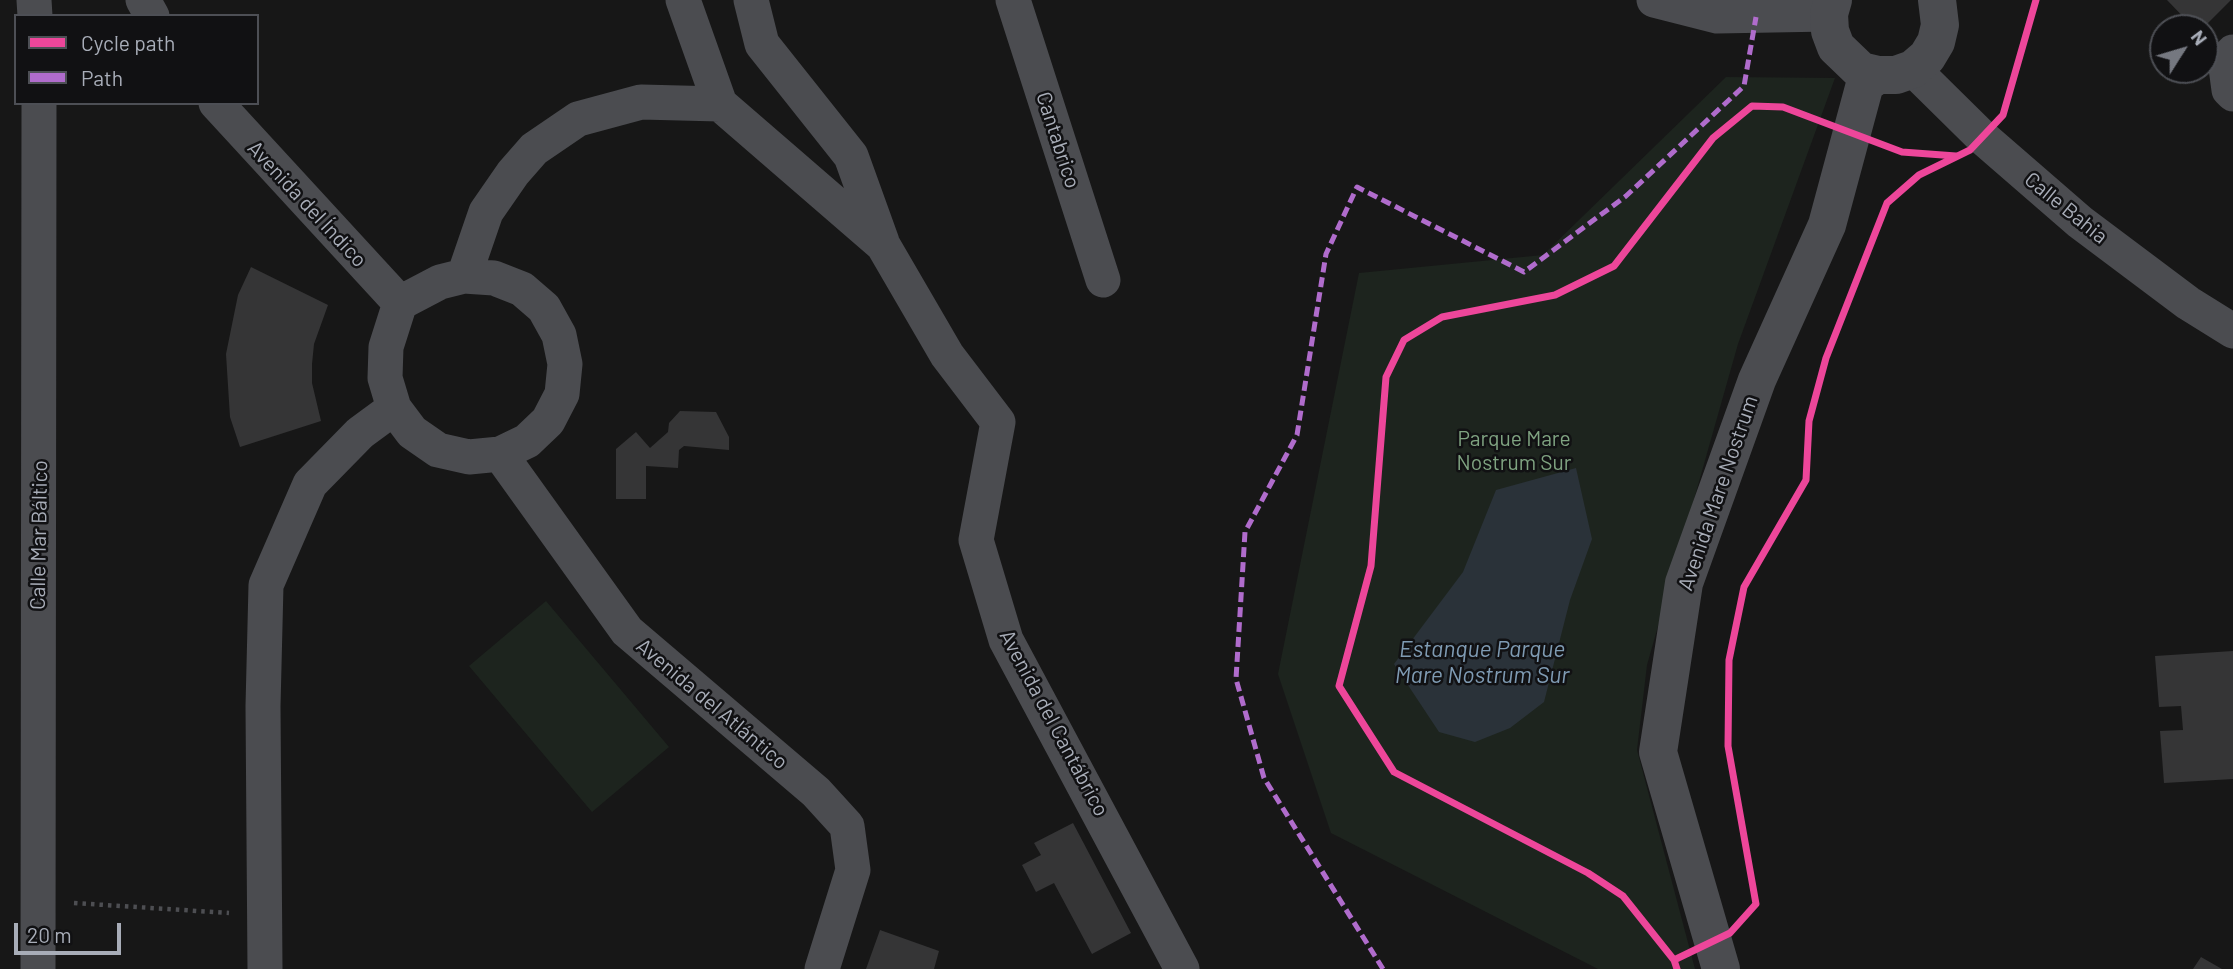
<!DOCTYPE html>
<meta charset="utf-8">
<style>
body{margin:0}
#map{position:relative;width:2233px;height:969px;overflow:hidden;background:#171717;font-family:Barlow,sans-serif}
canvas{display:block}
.legend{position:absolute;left:14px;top:14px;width:245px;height:91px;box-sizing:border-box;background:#111113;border:2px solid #4d4f55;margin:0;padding:9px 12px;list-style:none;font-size:21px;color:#a8adb8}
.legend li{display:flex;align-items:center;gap:14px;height:35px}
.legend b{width:35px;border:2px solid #4d4f55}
.north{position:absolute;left:2149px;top:14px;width:70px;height:70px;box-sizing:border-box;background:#111113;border:2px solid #4d4f55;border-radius:50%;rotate:53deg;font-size:19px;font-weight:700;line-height:28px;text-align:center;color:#a8adb8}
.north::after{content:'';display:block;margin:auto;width:24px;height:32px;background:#757880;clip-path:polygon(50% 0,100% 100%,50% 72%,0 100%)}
.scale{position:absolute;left:14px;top:923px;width:107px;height:32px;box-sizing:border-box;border:4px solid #a8adb8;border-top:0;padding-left:9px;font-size:21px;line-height:24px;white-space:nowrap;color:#a8adb8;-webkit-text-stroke:5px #111113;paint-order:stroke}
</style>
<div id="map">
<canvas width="2233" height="969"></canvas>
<ul class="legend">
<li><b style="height:9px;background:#ed469a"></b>Cycle path</li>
<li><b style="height:9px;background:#b06ccc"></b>Path</li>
</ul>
<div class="north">N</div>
<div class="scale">20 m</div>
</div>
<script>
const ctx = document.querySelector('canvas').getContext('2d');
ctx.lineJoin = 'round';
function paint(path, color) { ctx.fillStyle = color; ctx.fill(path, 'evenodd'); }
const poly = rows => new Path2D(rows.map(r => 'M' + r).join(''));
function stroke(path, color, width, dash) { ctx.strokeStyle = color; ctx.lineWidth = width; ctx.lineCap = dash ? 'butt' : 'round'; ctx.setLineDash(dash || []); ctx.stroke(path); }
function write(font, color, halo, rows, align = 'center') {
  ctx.font = font + ' Barlow,sans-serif'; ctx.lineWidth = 5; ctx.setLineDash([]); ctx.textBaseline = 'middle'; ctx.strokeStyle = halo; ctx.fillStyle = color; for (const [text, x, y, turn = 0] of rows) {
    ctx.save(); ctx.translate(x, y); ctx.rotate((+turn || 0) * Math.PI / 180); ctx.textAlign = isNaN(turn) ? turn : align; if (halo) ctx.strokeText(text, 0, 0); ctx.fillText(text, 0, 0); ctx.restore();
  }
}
paint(poly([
 [1726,77,1835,78,1738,344,1647,665,1637,750,1695,969,1598,969,1331,833,1278,674,1359,273,1543,255],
 [546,601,669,747,592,812,469,666]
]), '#1d241e');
paint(poly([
 [1576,468,1592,539,1570,600,1544,702,1510,728,1475,742,1439,732,1394,664,1463,572,1496,490]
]), '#2a3239');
paint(poly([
 [2167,0,2231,0,2203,28,2194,28],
 [251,267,328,305,314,344,312,364,312,383,321,421,240,447,230,417,226,354,238,295],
 [680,411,716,412,729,437,729,450,684,446,679,450,678,468,646,466,646,499,616,499,616,449,636,432,650,448,668,432,669,423],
 [2233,651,2233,779,2164,783,2160,731,2183,730,2181,706,2159,707,2155,656],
 [1073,823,1131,933,1092,954,1054,883,1036,892,1022,865,1041,855,1034,843],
 [880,930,939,951,934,969,866,969],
 [2201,957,2222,969,2193,969]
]), '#353536');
stroke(poly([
 [74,903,229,913]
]), '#4d4e52', 4.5, [3.5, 5]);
stroke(poly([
 [34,0,35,16],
 [143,0,152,16],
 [683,0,720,104,883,245,947,355,998,422,976,540,1006,640,1182,969],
 [751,0,762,44,851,156,882,242],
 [1013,0,1103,280],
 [1654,0,1717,16,1829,14],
 [2233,52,2225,60,2229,90,2233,94],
 [1913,69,1982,137,2080,222,2188,303,2233,331],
 [216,103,400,303],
 [464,276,494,278,522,289,544,308,559,335,565,364,562,394,548,421,527,441,500,454,469,457,438,450,412,432,394,408,385,378,386,347,400,303,440,282,464,276],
 [464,276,486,212,513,173,534,149,578,119,641,102,720,104],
 [500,454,627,631,816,792,847,826,853,870,822,969],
 [38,969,39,103],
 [265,969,263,706,266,585,310,484,360,433,394,408]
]), '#4b4c50', 35);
stroke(poly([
 [1833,0,1829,14,1830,31,1836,47,1861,71,1878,75,1896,75,1913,69,1927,57,1936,42,1940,25,1937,0],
 [1721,969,1658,752,1684,583,1757,380,1827,225,1865,84,1878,75]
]), '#4b4c50', 38);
stroke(poly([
 [1383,969,1264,778,1236,679,1245,532,1297,435,1326,254,1357,187,1524,272,1626,196,1744,86,1756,17]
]), '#b06ccc', 5, [10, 5]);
stroke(poly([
 [1674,960,1730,933,1756,904,1728,746,1729,660,1744,587,1806,480,1809,421,1826,358,1887,203,1919,175,1970,150,2003,115,2036,0],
 [1677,969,1674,960,1623,896,1588,873,1394,772,1339,686,1371,566,1386,377,1404,340,1442,317,1555,295,1614,266,1713,138,1752,106,1783,107,1902,152,1956,156]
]), '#ed469a', 7);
write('21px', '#a8adb8', '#111113', [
 ["Cantabrico",1058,140,72],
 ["Avenida del Índico",307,204,47],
 ["Calle Bahia",2066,208,39],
 ["Avenida Mare Nostrum",1718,493,-71],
 ["Calle Mar Báltico",39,535,-89],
 ["Avenida del Atlántico",712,704,40],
 ["Avenida del Cantábrico",1054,723,62]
]);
write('21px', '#7fa381', '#111113', [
 ["Parque Mare",1514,439],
 ["Nostrum Sur",1514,463]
]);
write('italic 23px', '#7f9bb3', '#111113', [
 ["Estanque Parque",1482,649],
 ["Mare Nostrum Sur",1482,675]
]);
</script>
